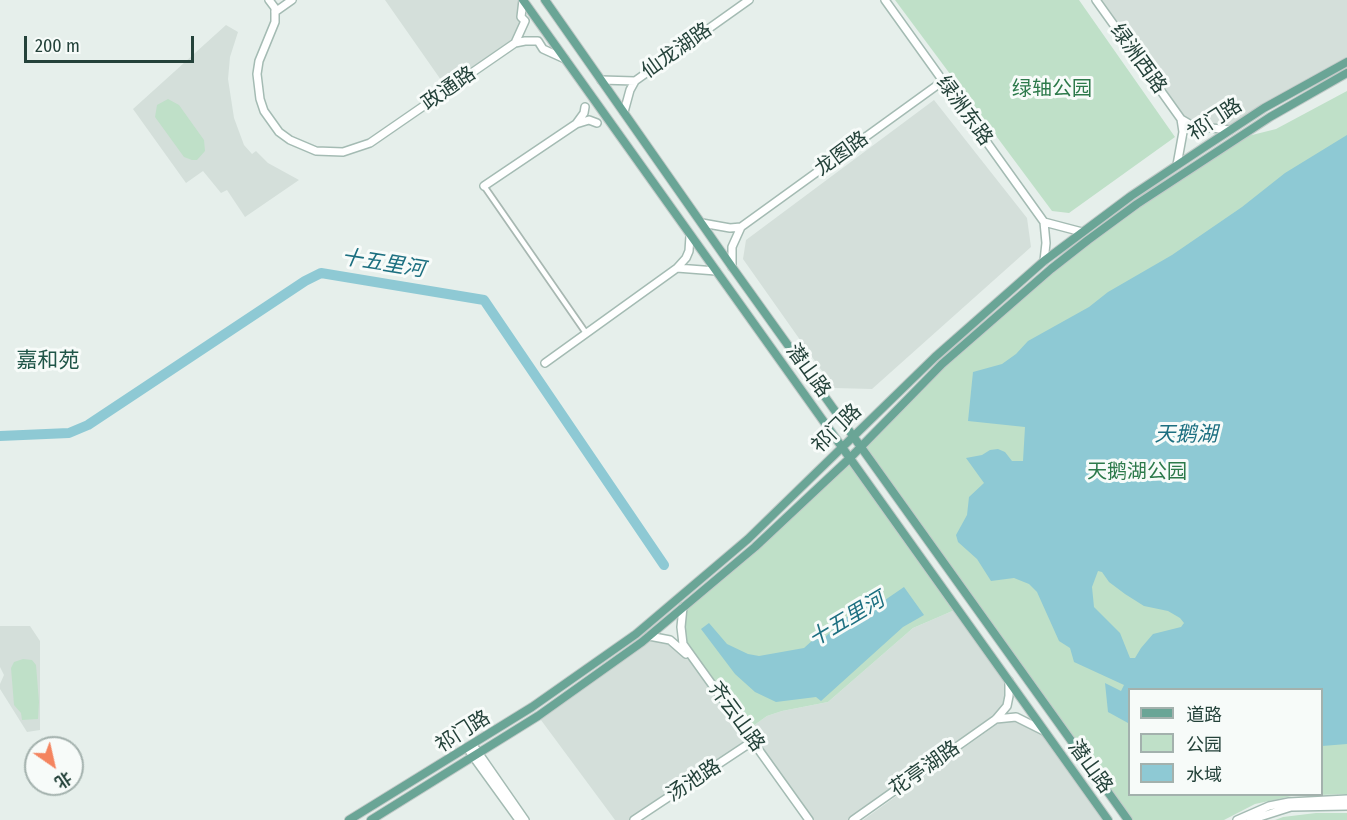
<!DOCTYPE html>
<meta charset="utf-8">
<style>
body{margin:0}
#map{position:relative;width:1347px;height:820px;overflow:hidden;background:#e6efeb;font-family:"Fira Sans Condensed","Noto Sans SC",sans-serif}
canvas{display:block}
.legend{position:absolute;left:1128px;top:688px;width:195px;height:108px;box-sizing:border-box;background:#f7fbf9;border:2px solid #a3b1ad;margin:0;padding:8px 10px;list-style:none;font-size:18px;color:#24423a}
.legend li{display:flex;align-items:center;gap:12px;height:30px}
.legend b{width:30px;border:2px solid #a3b1ad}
.north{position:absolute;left:24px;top:736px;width:60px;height:60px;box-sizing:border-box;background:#f7fbf9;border:2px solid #a3b1ad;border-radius:50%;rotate:146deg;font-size:16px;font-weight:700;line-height:24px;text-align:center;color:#24423a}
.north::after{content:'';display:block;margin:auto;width:21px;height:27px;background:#f4845f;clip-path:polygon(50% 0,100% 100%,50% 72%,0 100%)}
.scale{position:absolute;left:24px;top:36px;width:170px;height:27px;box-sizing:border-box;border:3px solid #24423a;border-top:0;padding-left:8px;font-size:18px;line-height:21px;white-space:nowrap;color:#24423a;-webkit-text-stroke:4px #f7fbf9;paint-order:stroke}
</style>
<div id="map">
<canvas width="1347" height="820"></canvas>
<ul class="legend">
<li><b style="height:8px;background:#6aa596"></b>道路</li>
<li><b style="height:16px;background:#bfe0c8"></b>公园</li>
<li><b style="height:16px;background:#8ec9d4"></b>水域</li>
</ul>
<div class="north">北</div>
<div class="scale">200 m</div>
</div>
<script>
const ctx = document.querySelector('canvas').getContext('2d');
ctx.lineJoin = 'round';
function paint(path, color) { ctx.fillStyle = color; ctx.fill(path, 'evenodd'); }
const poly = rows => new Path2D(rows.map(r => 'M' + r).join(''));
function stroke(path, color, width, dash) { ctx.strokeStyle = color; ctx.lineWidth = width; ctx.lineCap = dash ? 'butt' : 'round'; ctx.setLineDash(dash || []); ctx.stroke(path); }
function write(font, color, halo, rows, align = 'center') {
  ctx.font = font + ' "Fira Sans Condensed","Noto Sans SC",sans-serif'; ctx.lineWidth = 6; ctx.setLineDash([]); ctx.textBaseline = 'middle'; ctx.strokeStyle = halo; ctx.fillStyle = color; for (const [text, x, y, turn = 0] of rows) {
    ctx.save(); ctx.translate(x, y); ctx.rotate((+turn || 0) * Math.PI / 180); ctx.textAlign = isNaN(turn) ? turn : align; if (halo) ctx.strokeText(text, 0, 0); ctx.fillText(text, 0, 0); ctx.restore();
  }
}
paint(poly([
 [385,0,523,0,525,21,515,43,448,90],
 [1096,0,1347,0,1347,62,1230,130,1204,128,1181,119],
 [226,25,238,32,230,57,228,79,234,118,244,145,252,154,256,151,268,163,299,180,245,217,227,190,221,193,203,171,186,183,133,109],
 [934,100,1027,218,1031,247,872,389,834,388,743,259,746,240],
 [957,609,1009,681,1009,696,996,719,853,820,809,820,746,731,767,716,782,711,828,702,913,628],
 [0,626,30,626,40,641,40,730,27,732,0,689,0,684,4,675,0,667],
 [649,636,661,638,682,649,749,743,634,820,615,820,538,716],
 [1016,717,1038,727,1108,820,863,820,1003,720]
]), '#d4dfda');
paint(poly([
 [895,0,1079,0,1175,137,1069,213,1052,211],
 [1347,91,1347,794,1292,796,1255,804,1224,820,1128,820,861,446,942,364,1057,264,1236,139,1276,129],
 [1130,690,1322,690,1322,794,1130,794],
 [168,99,179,105,204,140,205,151,197,160,192,160,184,157,155,117,157,105],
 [850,458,957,609,913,628,828,702,782,711,767,716,746,731,683,644,683,607],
 [23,659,32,660,36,665,39,702,38,719,22,720,21,713,14,705,11,668,14,662],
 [1316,813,1347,813,1347,820,1275,820,1283,817]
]), '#bfe0c8');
paint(poly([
 [1347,135,1347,744,1322,746,1322,690,1130,690,1128,723,1108,712,1105,683,1121,691,1124,685,1074,662,1070,648,1059,641,1037,592,1029,584,1014,578,991,581,977,559,958,542,956,535,967,515,969,497,984,483,966,458,982,455,990,450,998,449,1005,452,1012,461,1023,461,1025,427,968,421,973,372,1002,364,1016,354,1028,341,1089,307,1108,292,1172,255,1242,207,1285,173],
 [1098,571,1102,572,1109,582,1125,594,1144,606,1168,611,1180,618,1184,623,1181,627,1153,634,1141,648,1135,658,1130,658,1120,633,1094,607,1092,587],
 [904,587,924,615,903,627,821,701,816,697,776,702,755,692,735,674,701,629,709,623,727,644,748,654,759,656,804,648,814,639,825,637,849,615,885,600]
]), '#8ec9d4');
stroke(poly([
 [0,436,69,433,88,425,305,281,321,273,484,300,664,565]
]), '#8ec9d4', 10);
const street = poly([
 [484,186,586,333]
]);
const secondary = poly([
 [269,0,275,8,275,22,259,61,257,74,260,99,264,111,279,132,290,140,316,151,343,152,370,143,515,43],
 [523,0,521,17,525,21,515,43,525,41,538,41,543,49,565,59],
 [885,0,1044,222],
 [1096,0,1181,119],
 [275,12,292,0],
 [601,80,635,81,630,90,624,112],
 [635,81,749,0],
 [585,107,584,113,576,124,589,120,597,123],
 [1177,165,1183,132,1181,119,1193,126,1230,130],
 [484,186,576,124],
 [702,223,730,228,741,227,732,247,732,267],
 [741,227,943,81],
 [690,236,689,251,686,258,677,268,716,271],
 [1044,261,1046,243,1044,222,1082,232],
 [545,363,677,268],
 [683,607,681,627,683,644,809,820],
 [649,636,670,640,686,654],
 [996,719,1016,717,1044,731],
 [473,745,525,820],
 [467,748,519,820],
 [634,820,753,741],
 [853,820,996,719,1007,706,1009,696,1009,681],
 [1237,820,1269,806,1289,802,1347,799],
 [1250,820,1291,807,1347,806]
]);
const primary = poly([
 [523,0,1108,820],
 [545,0,732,267,1128,820],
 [349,820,532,707,636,634,748,539,935,357,1044,261,1131,196,1203,148,1264,108,1347,62],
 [371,820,538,716,642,642,755,547,850,458,942,364,1051,269,1088,240,1137,204,1270,117,1347,73]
]);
stroke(street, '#a8b8b2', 8);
stroke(secondary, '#a4bbb3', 10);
stroke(primary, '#c2cac8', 10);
stroke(street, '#fff', 4.5);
stroke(secondary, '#fff', 7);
stroke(primary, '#6aa596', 8);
write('20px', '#24423a', '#f7fbf9', [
 ["仙龙湖路",677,51,-35],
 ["绿洲西路",1138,59,54],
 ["政通路",449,89,-35],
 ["绿洲东路",964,111,54],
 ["祁门路",1215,120,-33],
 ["龙图路",842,154,-36],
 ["潜山路",808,371,54],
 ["祁门路",837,429,-44],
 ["齐云山路",736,717,54],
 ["祁门路",463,732,-32],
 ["潜山路",1090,767,54],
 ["花亭湖路",925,769,-35],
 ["汤池路",694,781,-33]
]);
write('20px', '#2d7a4b', '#f7fbf9', [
 ["绿轴公园",1052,89],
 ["天鹅湖公园",1137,472]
]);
write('italic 21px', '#1c6f80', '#f7fbf9', [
 ["十五里河",383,264,9],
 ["天鹅湖",1186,435],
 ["十五里河",847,620,-31]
]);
write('21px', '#1f5548', '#f7fbf9', [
 ["嘉和苑",48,361]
]);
</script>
